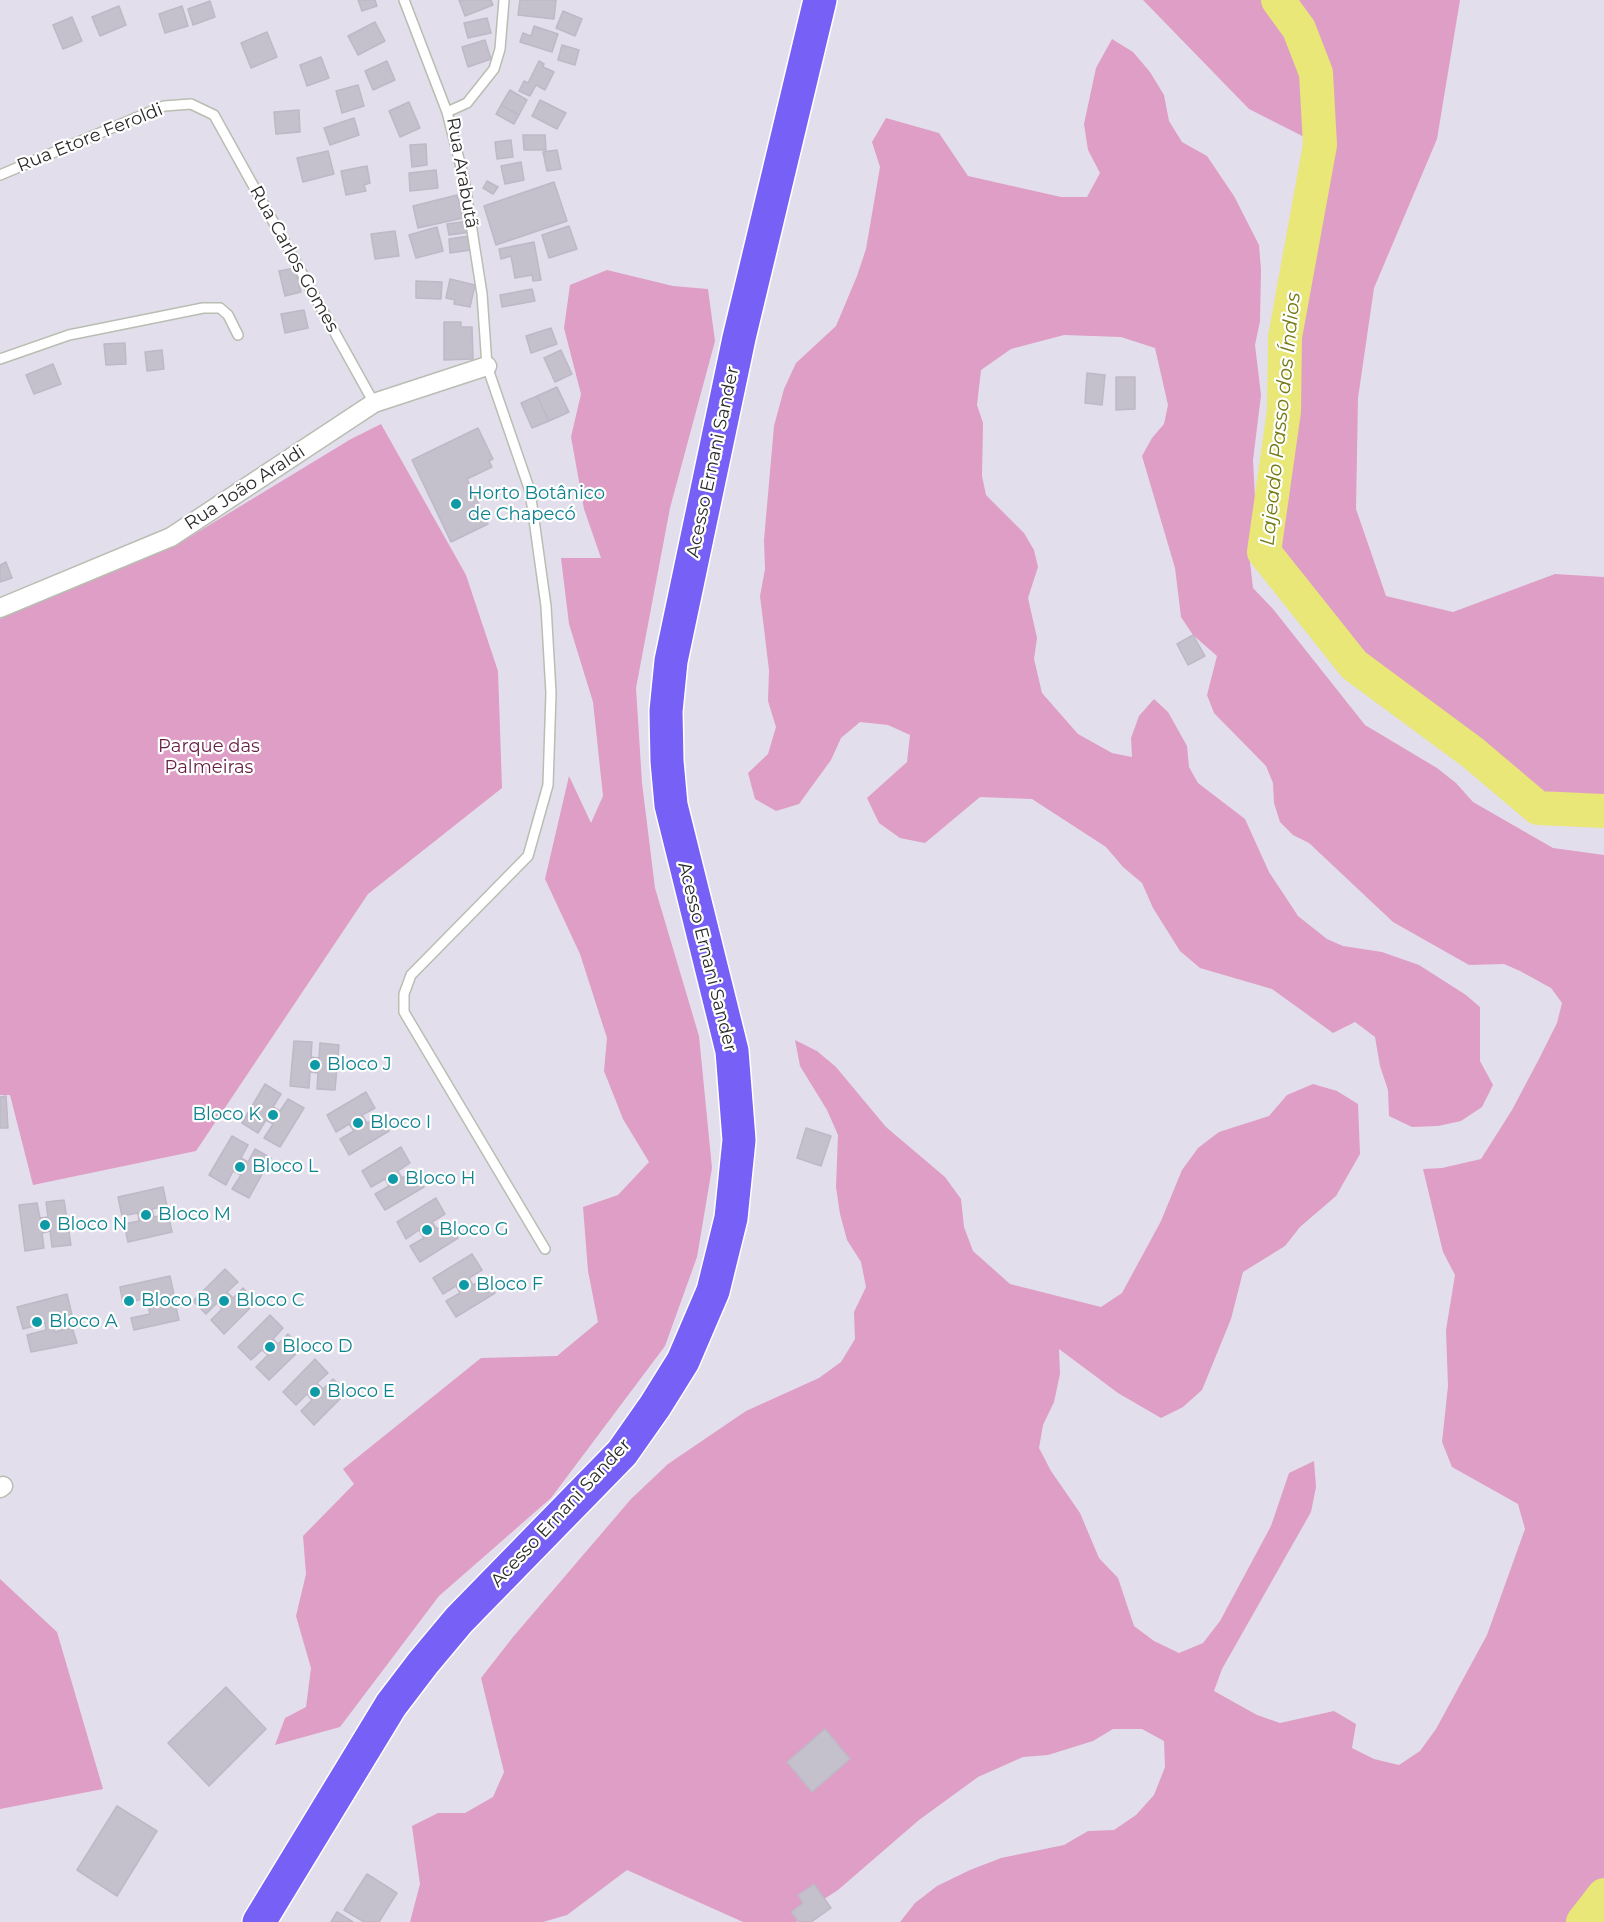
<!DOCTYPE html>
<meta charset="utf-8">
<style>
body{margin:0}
canvas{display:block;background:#e2deec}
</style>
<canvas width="1604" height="1922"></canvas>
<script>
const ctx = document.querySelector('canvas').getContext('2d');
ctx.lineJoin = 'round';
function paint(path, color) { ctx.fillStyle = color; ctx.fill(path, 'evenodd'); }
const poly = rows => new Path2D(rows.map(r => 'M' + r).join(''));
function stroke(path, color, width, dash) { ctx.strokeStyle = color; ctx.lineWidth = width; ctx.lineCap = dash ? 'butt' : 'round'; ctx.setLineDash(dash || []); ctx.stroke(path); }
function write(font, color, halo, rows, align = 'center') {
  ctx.font = font + ' Montserrat,sans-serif'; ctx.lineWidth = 4.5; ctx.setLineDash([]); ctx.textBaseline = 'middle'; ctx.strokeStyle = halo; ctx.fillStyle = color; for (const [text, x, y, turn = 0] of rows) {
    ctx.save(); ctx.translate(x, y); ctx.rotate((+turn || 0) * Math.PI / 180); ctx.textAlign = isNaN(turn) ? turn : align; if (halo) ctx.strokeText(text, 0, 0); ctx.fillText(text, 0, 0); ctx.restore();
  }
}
paint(poly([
 [1143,0,1460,0,1437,139,1374,288,1358,398,1356,509,1386,596,1453,612,1555,574,1604,577,1604,811,1538,808,1473,753,1354,665,1264,552,1284,411,1285,337,1320,145,1249,109],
 [1112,39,1133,52,1150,72,1164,95,1169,121,1182,142,1207,156,1234,196,1259,245,1261,270,1260,321,1255,345,1261,395,1253,460,1256,517,1248,545,1253,588,1273,609,1365,725,1437,768,1456,783,1473,802,1553,848,1604,855,1604,1922,900,1922,915,1903,937,1886,970,1870,1001,1858,1064,1845,1088,1831,1114,1830,1136,1815,1154,1795,1165,1767,1164,1741,1142,1729,1113,1729,1093,1741,1048,1755,1023,1757,978,1777,919,1820,838,1890,815,1905,796,1922,743,1922,627,1870,567,1915,543,1922,410,1922,420,1884,412,1826,438,1813,465,1813,493,1797,504,1772,481,1678,513,1637,631,1499,668,1464,746,1411,819,1378,841,1362,855,1339,854,1312,866,1287,861,1262,847,1240,840,1214,836,1187,838,1135,827,1110,800,1066,795,1040,817,1051,836,1067,886,1127,945,1177,961,1199,964,1227,973,1251,1010,1284,1101,1307,1122,1293,1161,1221,1182,1170,1198,1148,1219,1132,1269,1116,1287,1095,1313,1084,1337,1091,1358,1104,1360,1154,1336,1196,1300,1227,1285,1246,1243,1272,1231,1319,1202,1390,1183,1407,1161,1418,1118,1393,1059,1349,1060,1374,1054,1402,1043,1425,1039,1448,1051,1471,1080,1513,1099,1558,1118,1578,1134,1626,1154,1641,1179,1653,1203,1643,1220,1621,1271,1526,1289,1473,1314,1461,1316,1487,1311,1512,1222,1669,1214,1691,1257,1715,1280,1723,1334,1711,1356,1724,1352,1748,1374,1759,1399,1765,1420,1751,1436,1729,1487,1635,1525,1529,1518,1504,1452,1467,1442,1442,1448,1386,1446,1330,1455,1275,1443,1252,1423,1169,1442,1168,1481,1159,1512,1110,1539,1059,1557,1023,1562,1003,1551,988,1520,971,1504,964,1469,965,1393,922,1309,843,1293,835,1280,822,1274,803,1273,783,1266,766,1214,713,1207,695,1217,656,1193,635,1181,617,1175,568,1142,456,1152,438,1164,424,1168,405,1155,348,1121,337,1064,335,1011,349,981,370,977,405,983,423,982,476,986,495,1024,533,1034,550,1038,567,1028,598,1037,638,1034,659,1042,693,1078,734,1112,753,1132,757,1131,738,1139,716,1154,699,1168,712,1187,746,1189,767,1198,783,1245,819,1269,872,1298,916,1327,939,1343,946,1382,952,1419,965,1466,995,1480,1007,1480,1061,1493,1085,1482,1107,1461,1121,1438,1126,1412,1127,1389,1116,1388,1090,1380,1066,1375,1037,1355,1022,1333,1033,1272,989,1200,968,1180,951,1153,908,1142,883,1123,867,1106,847,1032,799,980,797,925,843,900,838,879,823,867,798,907,762,910,735,888,725,860,722,841,738,831,760,799,804,776,811,755,799,748,773,768,754,776,727,768,701,769,670,760,596,765,569,764,540,774,426,784,389,796,363,836,326,857,276,866,249,880,167,872,142,886,118,939,133,968,176,1061,197,1087,197,1100,173,1088,150,1084,124,1096,68],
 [607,270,673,286,708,289,715,341,670,508,636,688,642,783,655,888,699,1036,712,1168,697,1257,665,1346,551,1498,439,1596,340,1727,275,1745,285,1718,306,1707,311,1668,296,1616,306,1574,303,1536,354,1484,343,1469,481,1358,557,1356,598,1322,588,1271,583,1207,618,1195,649,1162,623,1119,604,1071,607,1038,580,954,545,879,569,776,591,823,603,796,593,702,569,624,561,558,601,558,584,509,571,437,581,394,564,328,570,285],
 [381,424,466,575,498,671,502,788,368,894,196,1151,33,1185,10,1095,0,1095,0,619,188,538,351,439],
 [0,1579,57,1632,103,1789,0,1809]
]), '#df9ec6');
stroke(poly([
 [1278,0,1299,29,1316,73,1320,145,1285,337,1284,411,1264,552,1354,665,1473,753,1538,808,1604,811],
 [1583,1922,1604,1895]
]), '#e8e777', 34);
const building = poly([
 [358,0,375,0,377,6,362,11,358,0],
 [459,0,491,0,493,5,465,16,459,0],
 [520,0,556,0,554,19,518,15,520,0],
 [210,1,215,17,193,25,188,9,210,1],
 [119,6,126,25,100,36,92,17,119,6],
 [182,6,188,26,165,33,159,14,182,6],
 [563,11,582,19,575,36,556,28,563,11],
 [72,17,82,41,63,49,53,25,72,17],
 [487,18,491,33,468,38,464,23,487,18],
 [375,22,385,41,358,55,348,36,375,22],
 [534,26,558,34,552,52,520,42,523,33,531,36,534,26],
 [267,32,277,57,251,68,241,43,267,32],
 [485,40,491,59,468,67,462,47,485,40],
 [562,45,579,50,575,65,558,60,562,45],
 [321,57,329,78,307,86,300,65,321,57],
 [387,61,395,80,373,90,365,71,387,61],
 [539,61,544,64,543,67,554,72,545,90,536,85,530,96,519,91,524,81,528,83,539,61],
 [358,85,364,106,342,113,336,91,358,85],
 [510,90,527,100,519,115,501,105,510,90],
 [540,100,566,113,557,129,532,116,540,100],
 [409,102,420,128,400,137,389,111,409,102],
 [501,105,519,115,514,124,496,114,501,105],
 [299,110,300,132,276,134,274,112,299,110],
 [354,118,359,135,330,145,324,128,354,118],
 [523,135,545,135,546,150,524,150,523,135],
 [511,140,513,157,497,159,495,142,511,140],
 [426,144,427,165,412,167,410,145,426,144],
 [557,150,561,169,547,171,543,152,557,150],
 [328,151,334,174,303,182,297,158,328,151],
 [521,162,524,180,505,184,501,166,521,162],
 [367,166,370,183,364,185,366,191,346,195,341,171,367,166],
 [436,170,438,188,410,191,409,173,436,170],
 [487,181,498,187,493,194,483,188,487,181],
 [554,182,567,221,496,245,484,206,554,182],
 [457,195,463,218,418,228,413,206,457,195],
 [469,221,471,232,449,235,447,224,469,221],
 [569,226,577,249,549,258,542,235,569,226],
 [437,227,443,251,416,258,409,235,437,227],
 [395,231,399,256,375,259,371,234,395,231],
 [469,236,471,250,450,253,449,239,469,236],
 [534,242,541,280,533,281,532,275,515,278,511,256,501,259,499,249,534,242],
 [295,268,301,292,285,296,279,271,295,268],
 [450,279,475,285,470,307,454,304,455,300,446,298,450,279],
 [416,281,442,282,441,299,416,298,416,281],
 [532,289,535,301,502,307,500,295,532,289],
 [304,310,308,328,285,333,281,314,304,310],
 [444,322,461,322,461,327,472,327,473,359,444,360,444,322],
 [551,328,557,344,531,353,526,336,551,328],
 [125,343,126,364,106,365,104,344,125,343],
 [162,350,164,369,147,371,145,352,162,350],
 [561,350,572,374,555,382,544,358,561,350],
 [53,364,61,384,34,394,26,375,53,364],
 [1087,373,1105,375,1102,405,1085,403,1087,373],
 [1116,377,1135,377,1135,409,1116,410,1116,377],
 [557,387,569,412,549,421,537,396,557,387],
 [537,396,549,421,532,428,521,403,537,396],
 [478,428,493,459,489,461,492,467,467,479,488,524,451,542,412,460,478,428],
 [6,562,12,578,0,582,0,565,6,562],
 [1193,635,1205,656,1188,665,1177,644,1193,635],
 [294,1041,312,1042,311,1057,319,1058,320,1043,339,1045,335,1090,317,1089,318,1073,310,1072,309,1088,290,1086,294,1041],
 [265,1084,281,1094,273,1107,280,1111,288,1099,304,1108,280,1147,264,1138,273,1124,266,1120,258,1133,242,1123,265,1084],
 [366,1092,375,1108,362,1115,367,1123,379,1115,389,1131,349,1155,340,1139,354,1131,349,1124,336,1132,327,1115,366,1092],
 [6,1096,8,1128,0,1128,0,1097,6,1096],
 [806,1128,831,1136,821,1166,797,1158,806,1128],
 [232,1136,248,1145,241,1158,248,1162,255,1149,271,1158,249,1198,232,1189,241,1175,233,1171,226,1185,209,1175,232,1136],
 [401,1147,410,1163,398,1171,402,1178,414,1171,424,1187,385,1210,375,1194,389,1186,385,1179,371,1187,362,1171,401,1147],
 [163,1187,167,1206,152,1209,154,1217,168,1214,172,1232,128,1242,124,1224,139,1221,138,1213,122,1216,118,1197,163,1187],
 [436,1198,445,1214,432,1222,437,1229,449,1222,458,1238,420,1262,410,1246,424,1238,419,1230,406,1239,397,1222,436,1198],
 [64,1200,71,1245,52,1247,50,1231,42,1233,44,1248,25,1251,19,1205,37,1203,40,1218,48,1217,46,1202,64,1200],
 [472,1254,482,1270,469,1278,473,1285,485,1278,495,1293,456,1317,446,1301,460,1293,456,1286,443,1294,433,1278,472,1254],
 [225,1269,238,1282,227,1292,233,1298,243,1288,256,1302,224,1334,211,1320,222,1309,217,1303,206,1314,193,1301,225,1269],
 [170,1276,174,1295,158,1298,160,1307,175,1303,179,1320,134,1330,131,1318,150,1314,146,1298,123,1304,120,1287,170,1276],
 [67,1294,72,1315,52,1321,55,1332,72,1327,77,1343,31,1352,27,1335,46,1330,45,1323,23,1329,17,1307,67,1294],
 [270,1315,283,1328,273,1339,278,1344,288,1334,302,1348,269,1380,256,1367,268,1355,262,1350,251,1360,238,1347,270,1315],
 [315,1359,328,1373,317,1383,323,1389,333,1379,347,1392,314,1425,301,1411,312,1400,307,1394,296,1405,283,1392,315,1359],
 [226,1687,266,1729,209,1786,168,1743,226,1687],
 [825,1729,850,1759,812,1792,787,1762,825,1729],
 [117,1806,157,1831,117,1896,77,1870,117,1806],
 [367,1874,397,1893,379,1922,364,1922,344,1910,367,1874],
 [814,1884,831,1908,811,1922,799,1922,791,1912,803,1903,798,1895,814,1884],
 [337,1912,353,1922,331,1922,337,1912]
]);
paint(building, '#c4c0cc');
stroke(building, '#beb8c7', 1.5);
const lane = poly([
 [404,0,447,112,464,179,482,294,487,366,530,491,546,606,551,693,548,785,528,856,411,975,404,994,404,1012,545,1249],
 [447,112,467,103,494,69,500,49,504,0],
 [0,175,164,106,191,104,214,115,374,403],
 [0,359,69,335,203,308,220,308,228,315,238,335]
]);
const street = poly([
 [0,608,171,537,374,403,487,366],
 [0,1488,3,1486]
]);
const highway = poly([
 [259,1922,391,1705,423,1663,459,1620,622,1453,655,1406,683,1361,713,1291,731,1218,739,1140,732,1051,671,805,667,761,666,711,671,661,739,338,820,0]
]);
stroke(lane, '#b8beb1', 12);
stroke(street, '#b8beb1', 21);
stroke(highway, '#fff', 36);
stroke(lane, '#fff', 9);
stroke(street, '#fff', 18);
stroke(highway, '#7760f5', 33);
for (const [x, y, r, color] of [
 [456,504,6,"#0f9aa8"],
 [315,1065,6,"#0f9aa8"],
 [273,1115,6,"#0f9aa8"],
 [358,1123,6,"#0f9aa8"],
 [240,1167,6,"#0f9aa8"],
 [393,1179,6,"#0f9aa8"],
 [146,1215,6,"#0f9aa8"],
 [45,1225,6,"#0f9aa8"],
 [427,1230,6,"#0f9aa8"],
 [464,1285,6,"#0f9aa8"],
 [129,1301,6,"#0f9aa8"],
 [224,1301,6,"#0f9aa8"],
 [37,1322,6,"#0f9aa8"],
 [270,1347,6,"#0f9aa8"],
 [315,1392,6,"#0f9aa8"]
]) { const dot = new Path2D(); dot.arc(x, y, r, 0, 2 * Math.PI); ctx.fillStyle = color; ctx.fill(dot); stroke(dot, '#fff', 2); }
write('18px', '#2b2b2b', '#fff', [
 ["Rua Etore Feroldi",90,138,-22],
 ["Rua Arabutã",462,173,80],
 ["Rua Carlos Gomes",294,259,61],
 ["Acesso Ernani Sander",713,462,-78],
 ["Rua João Araldi",245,488,-33],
 ["Acesso Ernani Sander",707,957,76],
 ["Acesso Ernani Sander",561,1513,-47]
]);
write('18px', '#0d838f', '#fff', [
 ["Horto Botânico",468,494],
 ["de Chapecó",468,515],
 ["Bloco J",327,1065],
 ["Bloco K",261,1115,"right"],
 ["Bloco I",370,1123],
 ["Bloco L",252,1167],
 ["Bloco H",405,1179],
 ["Bloco M",158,1215],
 ["Bloco N",57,1225],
 ["Bloco G",439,1230],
 ["Bloco F",476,1285],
 ["Bloco B",141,1301],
 ["Bloco C",236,1301],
 ["Bloco A",49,1322],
 ["Bloco D",282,1347],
 ["Bloco E",327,1392]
], 'left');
write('18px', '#651f41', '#fff', [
 ["Parque das",209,747],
 ["Palmeiras",209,768]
]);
write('italic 20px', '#747b14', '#fff', [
 ["Lajeado Passo dos Índios",1281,419,-84]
]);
</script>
